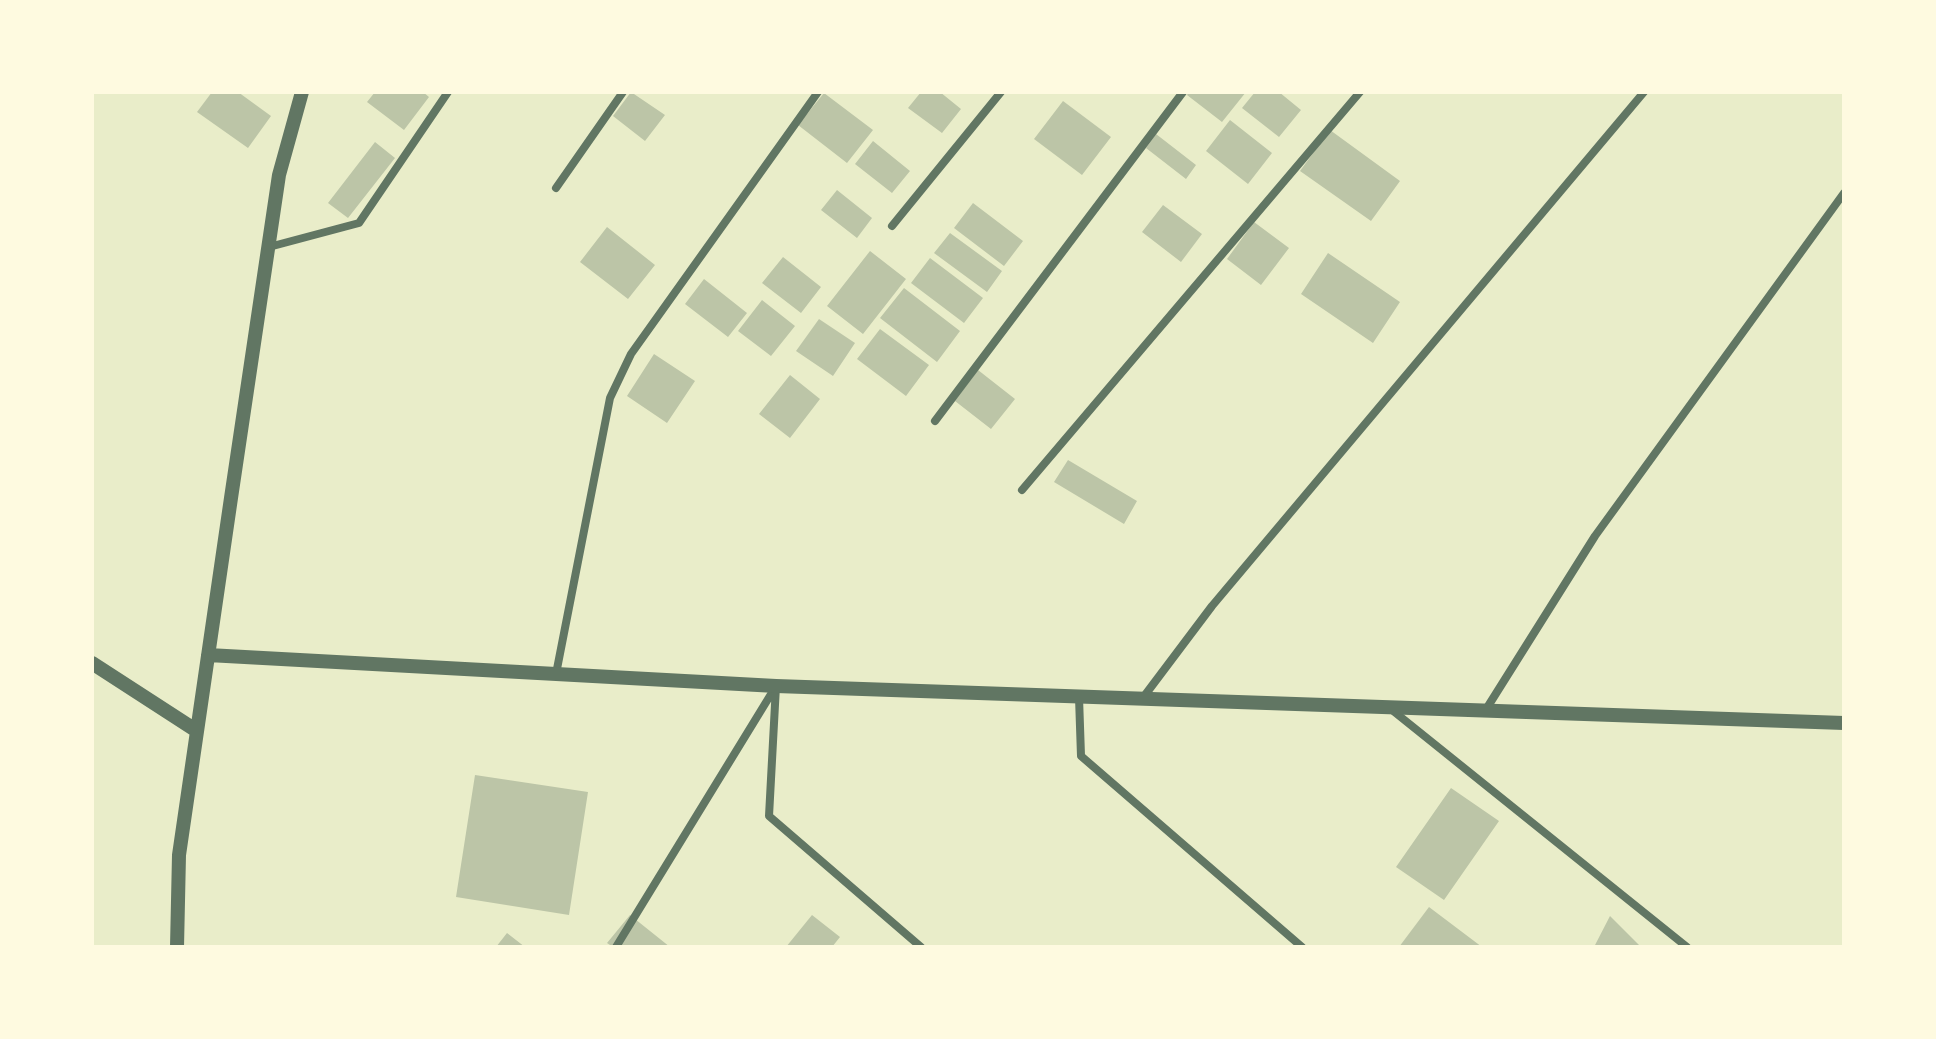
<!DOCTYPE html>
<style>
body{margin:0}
#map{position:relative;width:1936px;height:1039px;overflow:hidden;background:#e9edc9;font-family:"Sofia Sans Condensed",sans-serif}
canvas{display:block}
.frame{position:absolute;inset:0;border:94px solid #fefae0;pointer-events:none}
</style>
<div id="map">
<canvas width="1936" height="1039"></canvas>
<div class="frame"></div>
</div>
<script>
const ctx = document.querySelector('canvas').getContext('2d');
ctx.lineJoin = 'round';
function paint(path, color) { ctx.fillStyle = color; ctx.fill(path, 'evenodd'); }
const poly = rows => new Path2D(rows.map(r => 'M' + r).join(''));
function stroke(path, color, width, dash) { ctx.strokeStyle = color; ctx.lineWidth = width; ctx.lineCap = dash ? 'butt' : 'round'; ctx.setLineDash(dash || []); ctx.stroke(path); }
paint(poly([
 [212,92,238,92,271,116,248,148,197,112],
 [375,92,423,92,429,97,404,130,367,102],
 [631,92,665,115,645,141,613,116],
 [921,92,940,92,961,109,942,133,908,108],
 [1189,92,1246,92,1222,122,1187,95],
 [1255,92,1279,92,1301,110,1279,137,1242,108],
 [824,93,873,130,847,163,798,125],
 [1063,101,1111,137,1082,175,1034,139],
 [1230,120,1272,153,1248,184,1206,151],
 [1330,130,1400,181,1371,221,1300,171],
 [1156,134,1196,165,1186,179,1146,148],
 [873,141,910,171,892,193,855,164],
 [375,142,395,158,348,218,328,203],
 [837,190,872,218,857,238,821,210],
 [973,203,1023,241,1004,266,954,228],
 [1163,205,1202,234,1181,262,1142,232],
 [1254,222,1289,248,1261,285,1227,259],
 [607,227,655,265,628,299,580,262],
 [950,233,1002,271,987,292,934,253],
 [870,251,906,279,863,334,827,306],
 [1328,253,1400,302,1373,343,1301,294],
 [783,257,821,287,801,313,762,283],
 [930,258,983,298,964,323,911,283],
 [704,279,747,313,728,337,685,304],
 [904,288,960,331,937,362,880,318],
 [762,300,795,326,771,356,738,331],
 [819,319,855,343,833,376,796,351],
 [880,329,929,365,906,396,857,359],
 [654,354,695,381,667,423,627,396],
 [978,370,1015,399,991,429,955,401],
 [790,375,820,399,790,438,759,414],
 [1068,460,1137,501,1124,524,1054,482],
 [475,775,588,792,569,915,456,897],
 [1451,788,1499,821,1444,900,1396,867],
 [1429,907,1482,947,1399,947],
 [630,915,670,947,613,947,607,943],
 [812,915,840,937,832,947,786,947],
 [1610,916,1641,947,1594,947],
 [507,933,525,947,496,947]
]), '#bcc5a7');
stroke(poly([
 [556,188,623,92],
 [892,226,1001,92],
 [269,247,359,223,448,92],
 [935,421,1183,92],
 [1022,490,1360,92],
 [556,674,610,398,631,354,818,92],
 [1079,697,1081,756,1302,947],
 [1142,699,1212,606,1644,92],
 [1392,710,1687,947],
 [1485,711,1595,536,1844,193],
 [616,947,776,686,769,816,921,947]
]), '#617663', 8);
stroke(poly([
 [208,655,776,686,1844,723],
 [92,663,197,731],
 [177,947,179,855,231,498,279,175,302,92]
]), '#617663', 14);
</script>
